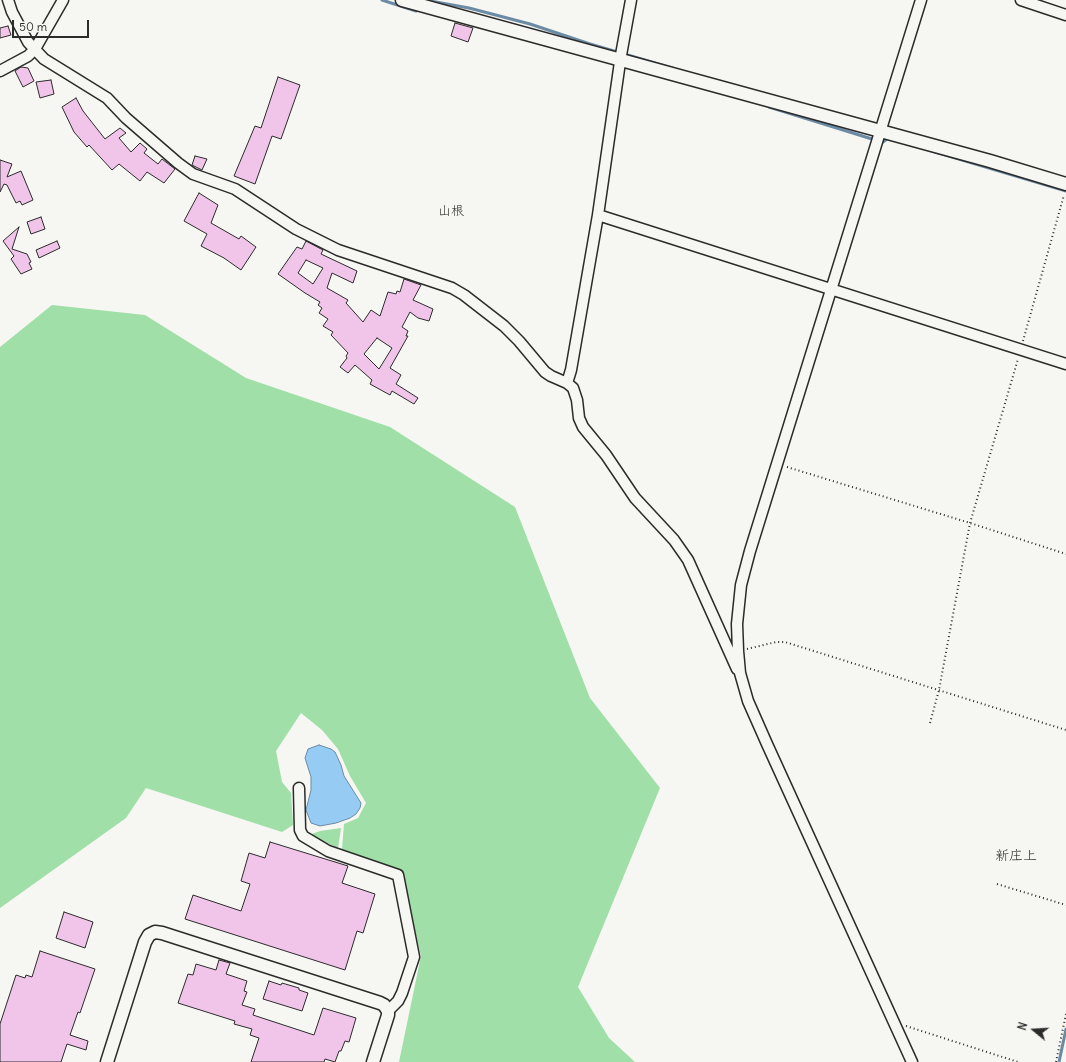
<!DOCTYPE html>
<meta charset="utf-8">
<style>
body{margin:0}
#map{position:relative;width:1066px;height:1062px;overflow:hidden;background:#f6f6f2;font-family:Delius,sans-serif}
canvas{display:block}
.north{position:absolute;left:1014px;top:1010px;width:40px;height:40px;-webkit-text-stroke:3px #f6f6f2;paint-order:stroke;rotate:288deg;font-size:11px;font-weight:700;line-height:16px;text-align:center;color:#2b2b2b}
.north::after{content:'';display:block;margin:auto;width:14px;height:18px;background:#2b2b2b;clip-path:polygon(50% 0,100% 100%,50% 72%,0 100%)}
.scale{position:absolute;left:12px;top:20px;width:77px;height:18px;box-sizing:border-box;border:2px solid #2b2b2b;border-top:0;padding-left:5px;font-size:12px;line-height:14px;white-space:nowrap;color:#2b2b2b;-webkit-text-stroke:3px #f6f6f2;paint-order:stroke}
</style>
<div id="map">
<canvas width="1066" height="1062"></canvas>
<div class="north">N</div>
<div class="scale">50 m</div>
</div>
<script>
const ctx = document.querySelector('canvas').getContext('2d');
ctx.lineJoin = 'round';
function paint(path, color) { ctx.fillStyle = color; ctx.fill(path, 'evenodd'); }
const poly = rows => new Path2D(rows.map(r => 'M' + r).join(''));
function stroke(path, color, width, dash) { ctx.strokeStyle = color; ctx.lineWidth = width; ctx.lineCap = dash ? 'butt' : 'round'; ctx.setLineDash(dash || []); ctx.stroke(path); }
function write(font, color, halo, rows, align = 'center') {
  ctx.font = font + ' Delius,"Klee One",sans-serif'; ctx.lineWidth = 3.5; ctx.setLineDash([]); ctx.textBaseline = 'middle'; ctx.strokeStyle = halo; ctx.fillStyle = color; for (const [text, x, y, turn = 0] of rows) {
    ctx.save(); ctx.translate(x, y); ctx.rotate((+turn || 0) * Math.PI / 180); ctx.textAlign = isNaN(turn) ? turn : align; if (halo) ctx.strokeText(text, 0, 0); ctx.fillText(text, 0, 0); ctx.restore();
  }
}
paint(poly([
 [52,305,145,315,246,378,390,427,515,507,590,698,660,788,578,987,609,1038,635,1062,399,1062,421,956,401,872,342,849,344,824,358,818,366,803,350,776,338,749,322,730,301,713,276,751,282,782,291,793,293,825,282,832,146,788,126,818,0,908,0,347],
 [341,828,338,848,309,835,320,831]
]), '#a0dfa7');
const water = poly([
 [319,745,331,749,335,752,341,765,344,776,361,803,360,808,356,814,350,818,336,823,320,826,311,823,306,810,311,790,311,777,305,758,308,749,319,745]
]);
paint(water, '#96cbf4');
stroke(water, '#6b8ba4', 1);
stroke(poly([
 [382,0,416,11,417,9],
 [425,0,469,8,530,24,590,44,672,68],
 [769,107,872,139],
 [880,141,883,142,888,138,890,139],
 [932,151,1066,191],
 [1059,1062,1066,1029]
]), '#6b8ba4', 3);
const building = poly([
 [455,23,473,28,468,42,451,36,455,23],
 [8,26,11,35,0,38,0,28,8,26],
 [21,67,28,68,34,81,23,87,15,71,21,67],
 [278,77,300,85,281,139,272,136,255,184,234,176,255,126,261,128,278,77],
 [51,80,54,94,40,98,36,82,51,80],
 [76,98,83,111,105,139,120,128,126,133,119,138,131,152,140,143,147,149,144,153,158,164,162,159,175,169,164,183,147,172,140,181,119,164,112,170,89,145,87,147,74,132,62,107,76,98],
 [195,156,207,159,202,170,192,165,195,156],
 [0,160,12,164,7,177,21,171,33,200,22,205,20,201,16,203,7,185,4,184,0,192,0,160],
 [199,193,218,205,211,223,239,239,241,236,256,247,241,270,224,258,201,246,207,234,184,221,199,193],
 [41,217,45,229,31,234,27,222,41,217],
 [19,227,12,249,27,254,31,262,29,263,32,269,21,274,11,259,14,256,3,241,19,227],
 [57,241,60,248,39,258,36,250,57,241],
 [306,241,323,250,321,254,357,271,353,283,332,273,327,288,348,300,346,303,363,322,371,310,380,316,388,292,396,294,397,291,400,292,404,279,421,285,413,300,433,309,429,321,418,318,410,312,402,327,408,331,406,336,408,336,390,368,401,375,396,384,418,398,414,404,392,391,390,395,370,384,372,380,355,365,348,373,340,367,347,358,346,356,348,353,331,335,333,332,323,326,328,319,319,313,322,308,318,305,320,302,305,293,278,274,297,247,302,249,306,241],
 [306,260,323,268,313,284,298,273,306,260],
 [377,338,392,348,379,369,364,354,377,338],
 [270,842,348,866,342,883,375,894,363,933,357,931,345,970,185,919,193,895,241,911,250,884,241,881,249,853,265,858,270,842],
 [64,912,93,922,85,948,56,938,64,912],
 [40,951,95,969,80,1013,78,1012,70,1035,88,1041,86,1050,67,1044,61,1062,0,1062,0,1024,16,975,25,978,26,975,32,977,40,951],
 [219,960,230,963,226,974,247,981,244,991,247,992,242,1005,255,1009,253,1015,314,1035,323,1008,356,1018,349,1042,345,1041,341,1051,339,1051,335,1062,325,1059,324,1062,251,1062,259,1038,250,1035,252,1029,234,1024,235,1021,178,1003,188,974,193,975,196,964,216,970,219,960],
 [269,981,281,985,282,983,299,988,299,990,308,993,302,1011,263,999,269,981]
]);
paint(building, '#f1c5ea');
stroke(building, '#2b2b2b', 1);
const minor = poly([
 [8,0,12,12,28,42,44,59,107,98,126,118,178,163,193,174,235,189,296,229,338,250,452,288,464,295,504,326,519,341,545,372,551,376,567,383,573,388,577,400,579,418,583,427,606,455,635,498,674,540,688,560,737,669],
 [1021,0,1066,15],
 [0,71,28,56,35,49,63,0],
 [598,215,1066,364],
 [567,383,571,370,598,215,621,55,631,0],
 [299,788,300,830,303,836,328,851,398,875,414,957,402,993,398,1001,388,1011],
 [912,1062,767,744,748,701,740,673,738,651,737,624,741,585,750,551,921,0]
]);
const tertiary = poly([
 [402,0,990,161,1066,184],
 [107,1062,145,942,149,935,155,932,162,933,380,1003,384,1005,388,1011,388,1015,373,1062]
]);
stroke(minor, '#2b2b2b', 13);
stroke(tertiary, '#2b2b2b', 15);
stroke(poly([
 [1023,341,1064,195],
 [787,467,970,523,1066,554],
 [747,649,776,642,785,642,1066,730],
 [930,723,939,690,970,523,1018,359],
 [997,884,1066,905],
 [906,1026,1018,1062],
 [1056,1062,1066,1014]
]), '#2b2b2b', 2, [1, 3]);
stroke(minor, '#f6f6f2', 10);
stroke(tertiary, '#f6f6f2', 12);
write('13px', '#2b2b2b', '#f6f6f2', [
 ["山根",451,211]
]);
write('14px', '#2b2b2b', '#f6f6f2', [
 ["新庄上",1016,856]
]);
</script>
